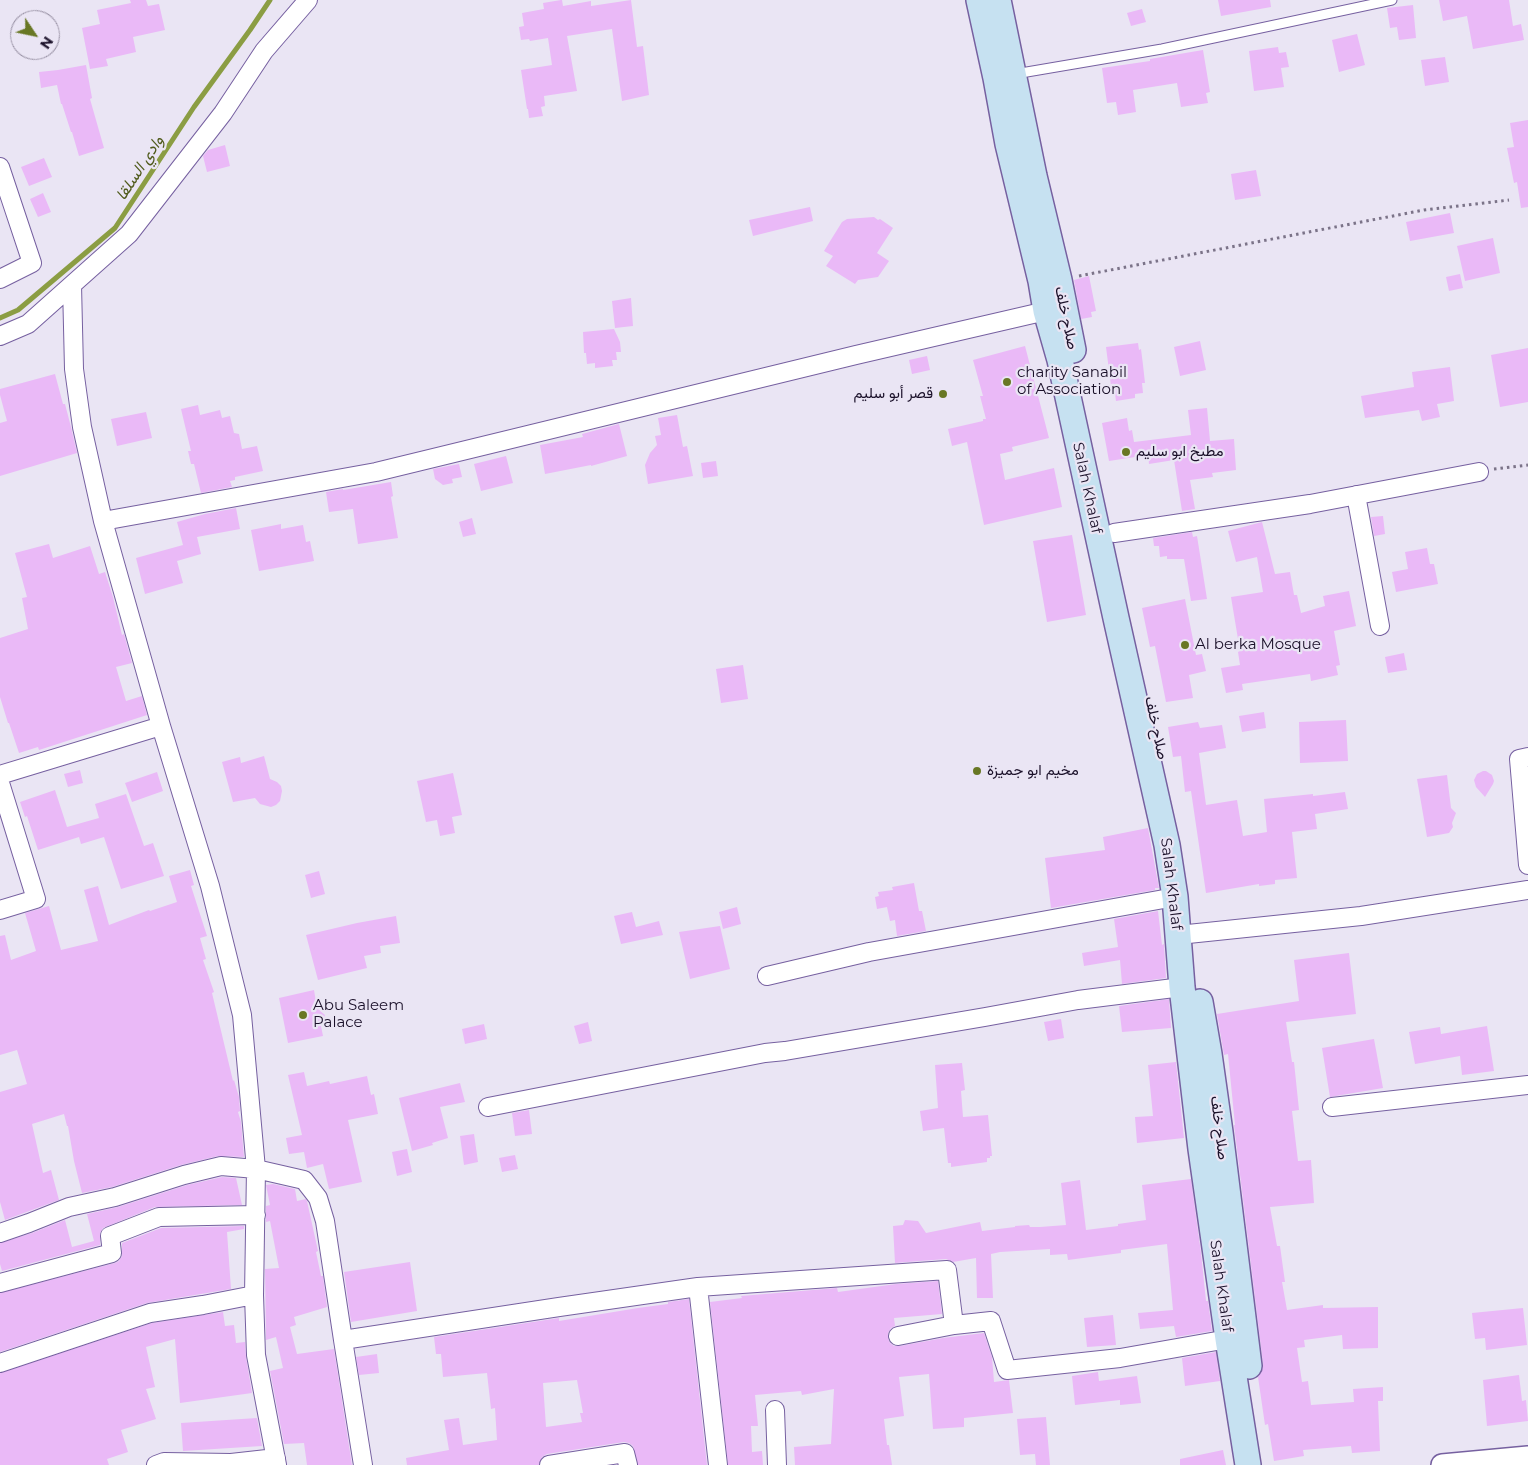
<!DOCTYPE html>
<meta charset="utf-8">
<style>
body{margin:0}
#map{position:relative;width:1528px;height:1465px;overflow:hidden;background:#eae5f4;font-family:Montserrat,sans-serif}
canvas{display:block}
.north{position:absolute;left:10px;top:10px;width:50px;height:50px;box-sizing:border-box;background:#eae5f4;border:1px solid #9790a3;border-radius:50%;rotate:124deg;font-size:14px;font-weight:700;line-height:20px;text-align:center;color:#1a1029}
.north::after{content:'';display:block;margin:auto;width:18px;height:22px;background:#687724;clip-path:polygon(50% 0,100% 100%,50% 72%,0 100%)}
</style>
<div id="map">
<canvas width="1528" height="1465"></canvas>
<div class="north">N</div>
</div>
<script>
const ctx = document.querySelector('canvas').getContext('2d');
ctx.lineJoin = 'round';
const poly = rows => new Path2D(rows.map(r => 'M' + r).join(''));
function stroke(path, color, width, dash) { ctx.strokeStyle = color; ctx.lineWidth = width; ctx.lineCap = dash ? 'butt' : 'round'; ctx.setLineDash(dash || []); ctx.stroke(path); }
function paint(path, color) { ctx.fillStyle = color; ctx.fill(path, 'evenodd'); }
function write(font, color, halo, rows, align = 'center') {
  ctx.font = font + ' Montserrat,Vazirmatn,sans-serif'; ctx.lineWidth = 4.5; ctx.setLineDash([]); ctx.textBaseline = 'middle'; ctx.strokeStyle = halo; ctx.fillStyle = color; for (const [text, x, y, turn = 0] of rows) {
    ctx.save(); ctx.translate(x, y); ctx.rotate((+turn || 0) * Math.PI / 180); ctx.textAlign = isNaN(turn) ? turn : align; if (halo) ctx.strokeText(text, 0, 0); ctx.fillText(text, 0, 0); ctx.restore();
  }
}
stroke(poly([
 [0,318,18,310,115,228,194,107,250,30,270,0]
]), '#8b9d43', 5);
paint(poly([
 [130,0,146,0,148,6,159,4,165,30,133,37,136,52,106,59,108,66,90,69,82,28,100,24,97,10,131,3],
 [561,0,562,0,563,6,591,1,591,6,631,0,637,47,643,46,649,95,622,101,612,29,567,36,577,91,544,96,545,106,541,107,543,116,529,118,528,109,527,109,521,70,552,65,548,38,530,41,529,39,521,40,519,27,524,26,522,13,544,9,543,3],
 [1218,0,1270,0,1271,7,1221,16],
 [1439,0,1509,0,1513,26,1521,24,1524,40,1473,49,1467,16,1443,21],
 [1413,5,1416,38,1399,40,1397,27,1390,28,1387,8],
 [1142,9,1146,22,1131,26,1127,13],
 [1357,34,1365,65,1339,72,1332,40],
 [1278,47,1279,53,1286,52,1289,67,1281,68,1284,87,1254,91,1249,51],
 [1203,50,1210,92,1206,93,1208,103,1181,107,1177,83,1133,90,1136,112,1118,115,1116,102,1107,103,1102,68,1150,61,1150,59],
 [1445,57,1449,82,1425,86,1421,60],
 [86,65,92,98,90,99,104,148,79,156,72,132,71,132,62,104,61,104,57,85,41,88,39,72,58,70],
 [1528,120,1528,207,1521,208,1517,182,1514,183,1507,148,1514,147,1510,123],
 [225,145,230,166,207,172,203,156,208,150],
 [44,158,52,177,29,186,21,167],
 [1256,170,1261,196,1235,200,1231,174],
 [43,193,51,212,38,217,30,199],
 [810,207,813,221,753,236,749,220],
 [1450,213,1454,233,1410,241,1406,222],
 [874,217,878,220,880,219,893,228,877,253,889,261,878,277,858,280,855,284,826,266,833,256,824,251,842,222,847,219],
 [1493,238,1500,273,1465,281,1457,246],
 [1460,274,1463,288,1449,291,1446,277],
 [1089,276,1096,311,1091,312,1092,317,1081,319,1074,280],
 [631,298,633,326,615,328,612,301],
 [614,329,620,342,621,352,616,352,617,360,612,360,613,366,595,368,595,363,587,364,586,353,584,353,583,332],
 [1200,341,1206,370,1180,376,1174,347],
 [1138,343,1139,350,1141,349,1143,365,1145,383,1142,383,1143,393,1135,394,1135,398,1116,401,1115,394,1112,394,1106,347],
 [1025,346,1049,438,1012,447,1013,451,1000,454,1005,480,1054,468,1062,507,984,525,967,442,952,446,948,429,983,421,983,419,986,419,980,396,983,396,973,360],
 [1528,348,1528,402,1500,407,1491,355],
 [927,356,930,370,912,374,909,360],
 [1450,367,1454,401,1437,404,1440,417,1422,421,1419,410,1365,418,1361,396,1414,387,1412,372],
 [55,374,63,404,65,404,71,427,77,453,0,476,0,423,7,421,0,395,0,389],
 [198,405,200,415,220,410,222,418,230,416,234,433,239,434,242,449,257,446,263,471,235,477,235,480,230,481,232,487,201,493,194,464,191,464,188,451,191,451,181,409],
 [1207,408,1210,441,1234,439,1236,470,1212,473,1213,477,1190,480,1195,509,1182,511,1174,460,1149,464,1148,455,1109,461,1102,423,1127,418,1129,431,1132,430,1134,442,1191,435,1188,410],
 [146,412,152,438,117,446,111,419],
 [677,415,683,447,687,446,693,476,648,484,645,465,650,453,657,445,655,436,661,435,658,418],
 [619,424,627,456,591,466,591,465,545,474,540,445,583,437,582,434],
 [506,456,513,483,481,491,474,464],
 [716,461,718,476,703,478,701,463],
 [459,464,462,477,452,479,453,483,443,485,435,479,433,469],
 [391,482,393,496,391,497,398,538,358,544,353,509,329,512,326,492,343,489,343,490],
 [236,508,240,529,197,537,201,554,177,561,183,583,145,594,136,558,183,545,177,522,205,514],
 [1383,516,1385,534,1374,536,1371,517],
 [472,518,476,534,463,537,459,522],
 [1262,522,1275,574,1290,572,1294,595,1297,595,1301,613,1325,606,1323,596,1349,591,1356,626,1334,631,1340,665,1336,666,1338,675,1311,681,1310,674,1242,684,1243,690,1226,693,1221,668,1240,665,1238,652,1240,651,1231,597,1263,592,1257,557,1236,562,1228,531],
 [281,524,281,529,303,525,306,542,310,541,314,561,259,571,251,530],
 [1192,532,1193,537,1197,536,1207,599,1191,601,1184,559,1167,559,1167,556,1160,557,1159,546,1154,546,1153,538],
 [1072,535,1086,615,1047,622,1033,541],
 [49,544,53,558,90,546,99,574,105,572,113,597,122,635,124,634,132,663,116,667,126,701,142,696,147,715,39,750,38,747,19,753,9,723,8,723,0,697,0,638,28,629,22,598,27,597,15,553],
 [1427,548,1430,564,1434,564,1438,584,1396,592,1392,572,1408,569,1405,552],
 [1185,599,1196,655,1202,654,1206,671,1189,675,1193,698,1166,702,1155,646,1150,647,1142,608],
 [1404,653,1407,670,1388,673,1385,657],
 [743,665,748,699,721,703,716,669],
 [1264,712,1266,728,1242,732,1239,716],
 [1346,720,1348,761,1300,763,1299,722],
 [1198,722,1200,728,1222,725,1226,748,1199,753,1206,805,1237,800,1243,836,1267,832,1264,799,1313,794,1313,796,1345,792,1348,809,1315,814,1317,829,1292,832,1297,878,1275,880,1275,884,1259,886,1259,884,1206,893,1191,791,1185,792,1181,756,1173,757,1168,727],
 [264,756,270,779,277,782,281,786,282,791,280,801,276,805,271,807,260,804,255,798,233,802,222,762,240,757,241,763],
 [80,770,83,783,68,787,64,774],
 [1483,771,1486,771,1492,775,1494,781,1493,784,1485,797,1476,787,1474,780,1477,774],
 [157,772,163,791,132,802,125,783],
 [453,773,462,815,452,817,455,833,440,836,437,820,426,822,417,781],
 [1447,775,1451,808,1456,813,1452,823,1453,827,1449,833,1427,837,1417,779],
 [55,790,67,827,99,818,95,804,126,794,144,846,153,843,164,876,121,889,104,837,81,844,79,837,38,850,27,816,25,817,20,802],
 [1148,828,1159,888,1155,888,1155,890,1051,908,1045,858,1105,850,1103,837],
 [190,870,194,885,191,886,207,936,200,938,206,959,203,960,214,992,212,993,233,1081,234,1080,239,1097,240,1111,238,1112,241,1122,244,1157,218,1156,181,1165,112,1187,82,1193,74,1161,68,1126,67,1126,64,1114,32,1124,43,1173,51,1170,59,1200,5,1220,0,1202,0,1092,27,1084,17,1050,0,1055,0,936,5,935,11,960,36,951,25,913,49,906,61,950,98,941,84,890,98,886,109,925,149,910,150,911,177,902,169,876],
 [319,871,325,894,311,898,305,875],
 [914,883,919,911,922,911,926,931,897,936,895,920,890,921,887,907,877,909,875,897,879,896,878,892,893,890,892,887],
 [737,907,741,924,723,929,719,912],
 [1158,911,1162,945,1164,944,1166,978,1122,984,1120,960,1084,966,1082,953,1118,947,1114,919],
 [632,912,636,927,659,921,663,935,621,944,614,916],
 [396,916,400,943,380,946,381,953,364,956,367,968,318,980,306,935,357,923],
 [720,926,730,969,690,979,679,932],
 [1349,953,1356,1014,1286,1022,1292,1062,1294,1062,1299,1110,1292,1111,1298,1161,1311,1160,1314,1203,1270,1207,1277,1246,1280,1246,1284,1275,1285,1282,1282,1282,1287,1310,1323,1305,1323,1308,1378,1307,1378,1348,1343,1349,1342,1335,1304,1340,1305,1347,1297,1348,1302,1382,1308,1381,1311,1405,1354,1402,1353,1389,1383,1387,1383,1401,1378,1401,1380,1451,1352,1453,1351,1446,1303,1450,1304,1456,1274,1461,1268,1424,1265,1425,1258,1377,1262,1371,1263,1364,1234,1125,1235,1125,1228,1054,1224,1055,1217,1014,1299,1001,1294,960],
 [314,990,317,1008,325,1015,321,1026,323,1036,288,1043,279,998],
 [1169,999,1171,1028,1122,1032,1119,1006],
 [1061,1019,1064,1038,1048,1041,1044,1022],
 [588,1022,592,1041,579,1044,574,1026],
 [484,1024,487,1039,465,1044,462,1029],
 [1487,1026,1494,1071,1462,1075,1460,1056,1415,1064,1409,1032,1440,1027,1441,1034],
 [1374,1039,1383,1088,1330,1097,1322,1048],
 [1176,1062,1184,1138,1137,1143,1135,1117,1153,1116,1148,1065],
 [962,1063,965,1090,961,1091,963,1117,988,1115,992,1156,990,1156,990,1158,987,1158,987,1162,951,1167,951,1163,948,1163,944,1128,923,1131,920,1111,938,1108,935,1065],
 [304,1072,307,1086,329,1081,330,1084,367,1076,371,1095,374,1094,378,1114,348,1120,362,1182,329,1189,323,1164,307,1168,304,1152,289,1154,286,1138,302,1135,288,1075],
 [460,1083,465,1102,440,1107,448,1138,432,1143,433,1145,412,1151,399,1098],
 [529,1110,532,1134,515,1136,512,1113],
 [474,1134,478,1162,464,1165,460,1136],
 [407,1149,412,1172,397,1176,392,1152],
 [515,1155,518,1169,502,1172,499,1158],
 [222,1177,236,1178,242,1205,155,1207,103,1228,100,1233,100,1245,2,1271,0,1264,0,1243,32,1233,65,1220,72,1247,94,1241,87,1214,118,1207,187,1185],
 [1191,1179,1201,1253,1206,1301,1208,1301,1212,1331,1176,1337,1174,1326,1140,1329,1138,1313,1173,1310,1167,1244,1121,1250,1121,1253,1068,1260,1067,1254,1050,1255,1050,1249,1000,1252,991,1254,993,1298,977,1298,976,1258,953,1262,946,1259,895,1263,893,1226,903,1225,905,1220,918,1221,926,1233,980,1222,982,1231,1015,1227,1015,1226,1029,1225,1030,1227,1040,1227,1066,1225,1061,1183,1080,1180,1086,1230,1118,1226,1118,1224,1146,1220,1142,1185],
 [273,1184,295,1189,297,1201,306,1199,307,1201,318,1251,316,1252,321,1276,323,1276,327,1307,294,1317,296,1325,290,1327,297,1354,334,1349,352,1465,307,1465,304,1443,284,1444,270,1371,283,1368,276,1337,266,1340,265,1269,279,1268,270,1221,266,1222,266,1206,270,1205,266,1185],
 [244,1226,244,1229,227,1232,231,1289,147,1303,0,1352,0,1293,115,1263,119,1261,122,1256,122,1243,161,1228],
 [410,1262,417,1311,351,1322,344,1272],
 [938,1281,942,1314,894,1318,895,1326,891,1328,888,1333,888,1338,890,1343,894,1346,900,1346,943,1338,984,1333,992,1357,994,1382,1009,1380,1013,1413,964,1418,964,1427,933,1429,929,1374,899,1377,904,1416,884,1419,887,1445,889,1445,892,1465,795,1465,794,1447,831,1444,834,1389,802,1395,801,1391,755,1395,758,1426,751,1426,752,1452,762,1451,763,1465,728,1465,710,1302,742,1298,741,1296,837,1288,838,1292,896,1284],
 [689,1299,707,1465,638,1465,633,1446,629,1443,624,1442,547,1454,542,1457,539,1465,407,1465,406,1458,449,1450,444,1420,459,1418,463,1445,497,1440,495,1408,491,1409,487,1373,443,1377,441,1354,436,1354,434,1337,559,1318,559,1321,638,1308,668,1304,668,1302],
 [577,1380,583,1413,580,1413,582,1422,546,1427,543,1383],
 [1523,1308,1527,1345,1486,1350,1485,1338,1475,1339,1472,1313],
 [223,1312,225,1326,234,1325,236,1343,245,1342,246,1357,252,1393,180,1403,175,1339,146,1347,155,1387,146,1389,156,1419,121,1430,128,1452,107,1459,109,1465,0,1465,0,1373,152,1323],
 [1113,1315,1116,1345,1087,1347,1084,1318],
 [1216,1352,1220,1381,1185,1386,1182,1358],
 [377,1354,379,1373,359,1375,356,1357],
 [1098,1372,1099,1381,1137,1376,1141,1403,1120,1405,1120,1400,1075,1405,1072,1376],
 [1519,1375,1522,1401,1526,1400,1528,1421,1487,1426,1483,1380],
 [1046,1417,1050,1465,1036,1465,1035,1454,1020,1455,1017,1419],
 [257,1418,262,1446,183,1451,181,1423],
 [1223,1450,1226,1465,1180,1465,1180,1459]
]), '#eab9f7');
const service = poly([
 [1015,74,1162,49,1392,0]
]);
const minor = poly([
 [0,167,32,263,0,279],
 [72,285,74,369,82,427,103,521,161,726,210,886,242,1015,256,1169,254,1295,256,1355,277,1465],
 [0,336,28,324,129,234,223,113,264,51,308,0],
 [1356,495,1380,626],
 [103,521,376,472,856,355,1046,311],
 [1114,533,1310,504,1479,472],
 [1528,757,1519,759,1528,865],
 [0,775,161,726],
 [0,783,36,899,0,910],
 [1188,934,1361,916,1528,890],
 [767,976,869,952,1175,897],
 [488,1107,765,1053,785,1051,985,1017,1078,1000,1182,987],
 [1332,1107,1528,1085],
 [0,1233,29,1223,69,1207,115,1197,184,1175,221,1166,256,1169,304,1180,318,1198,325,1221,343,1340,559,1307,698,1287,947,1270,954,1325],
 [0,1283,112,1253,110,1236,159,1217,256,1215],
 [698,1287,718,1465],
 [898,1336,954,1325,991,1321,1007,1370,1120,1358,1228,1339],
 [343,1340,363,1465],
 [0,1363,150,1313,203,1305,254,1295],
 [775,1410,777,1465],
 [156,1465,164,1462,231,1463,276,1458],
 [549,1465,625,1453,628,1465]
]);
const tertiary = poly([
 [1442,1465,1528,1457]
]);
const secondary = poly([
 [979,0,996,78,1008,144,1041,281,1046,311,1060,360,1116,618,1167,845,1175,897,1182,987,1201,1149,1228,1339,1248,1465],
 [998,0,1034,176,1059,280,1073,350],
 [1200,1002,1209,1054,1220,1132,1249,1366]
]);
stroke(service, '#7660a0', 11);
stroke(minor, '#7660a0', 20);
stroke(tertiary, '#7660a0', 24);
stroke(secondary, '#7660a0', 28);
stroke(poly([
 [1079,276,1424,210,1509,200],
 [1494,469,1528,465]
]), '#7b7388', 3, [2.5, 4]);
stroke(service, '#fff', 9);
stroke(minor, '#fff', 18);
stroke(tertiary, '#fff', 21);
stroke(secondary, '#c6e1f1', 25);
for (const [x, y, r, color] of [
 [1007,382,5,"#687724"],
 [943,394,5,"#687724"],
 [1126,452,5,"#687724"],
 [1185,645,5,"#687724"],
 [977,771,5,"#687724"],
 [303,1015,5,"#687724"]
]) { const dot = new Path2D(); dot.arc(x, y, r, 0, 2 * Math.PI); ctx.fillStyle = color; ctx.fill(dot); stroke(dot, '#eae5f4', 2); }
write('15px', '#1a1029', '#eae5f4', [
 ["صلاح خلف",1066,318,78],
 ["Salah Khalaf",1087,488,78],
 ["صلاح خلف",1156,728,78],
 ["Salah Khalaf",1171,884,83],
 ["صلاح خلف",1219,1128,83],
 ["Salah Khalaf",1221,1286,82]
]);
write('15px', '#1a1029', '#eae5f4', [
 ["charity Sanabil",1017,373],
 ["of Association",1017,390],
 ["قصر أبو سليم",933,394,"right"],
 ["مطبخ ابو سليم",1136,452],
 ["Al berka Mosque",1195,645],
 ["مخيم ابو جميزة",987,771],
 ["Abu Saleem",313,1006],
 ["Palace",313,1023]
], 'left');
write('italic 16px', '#505b1c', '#eae5f4', [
 ["وادي السلقا",140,168,-57]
]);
</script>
